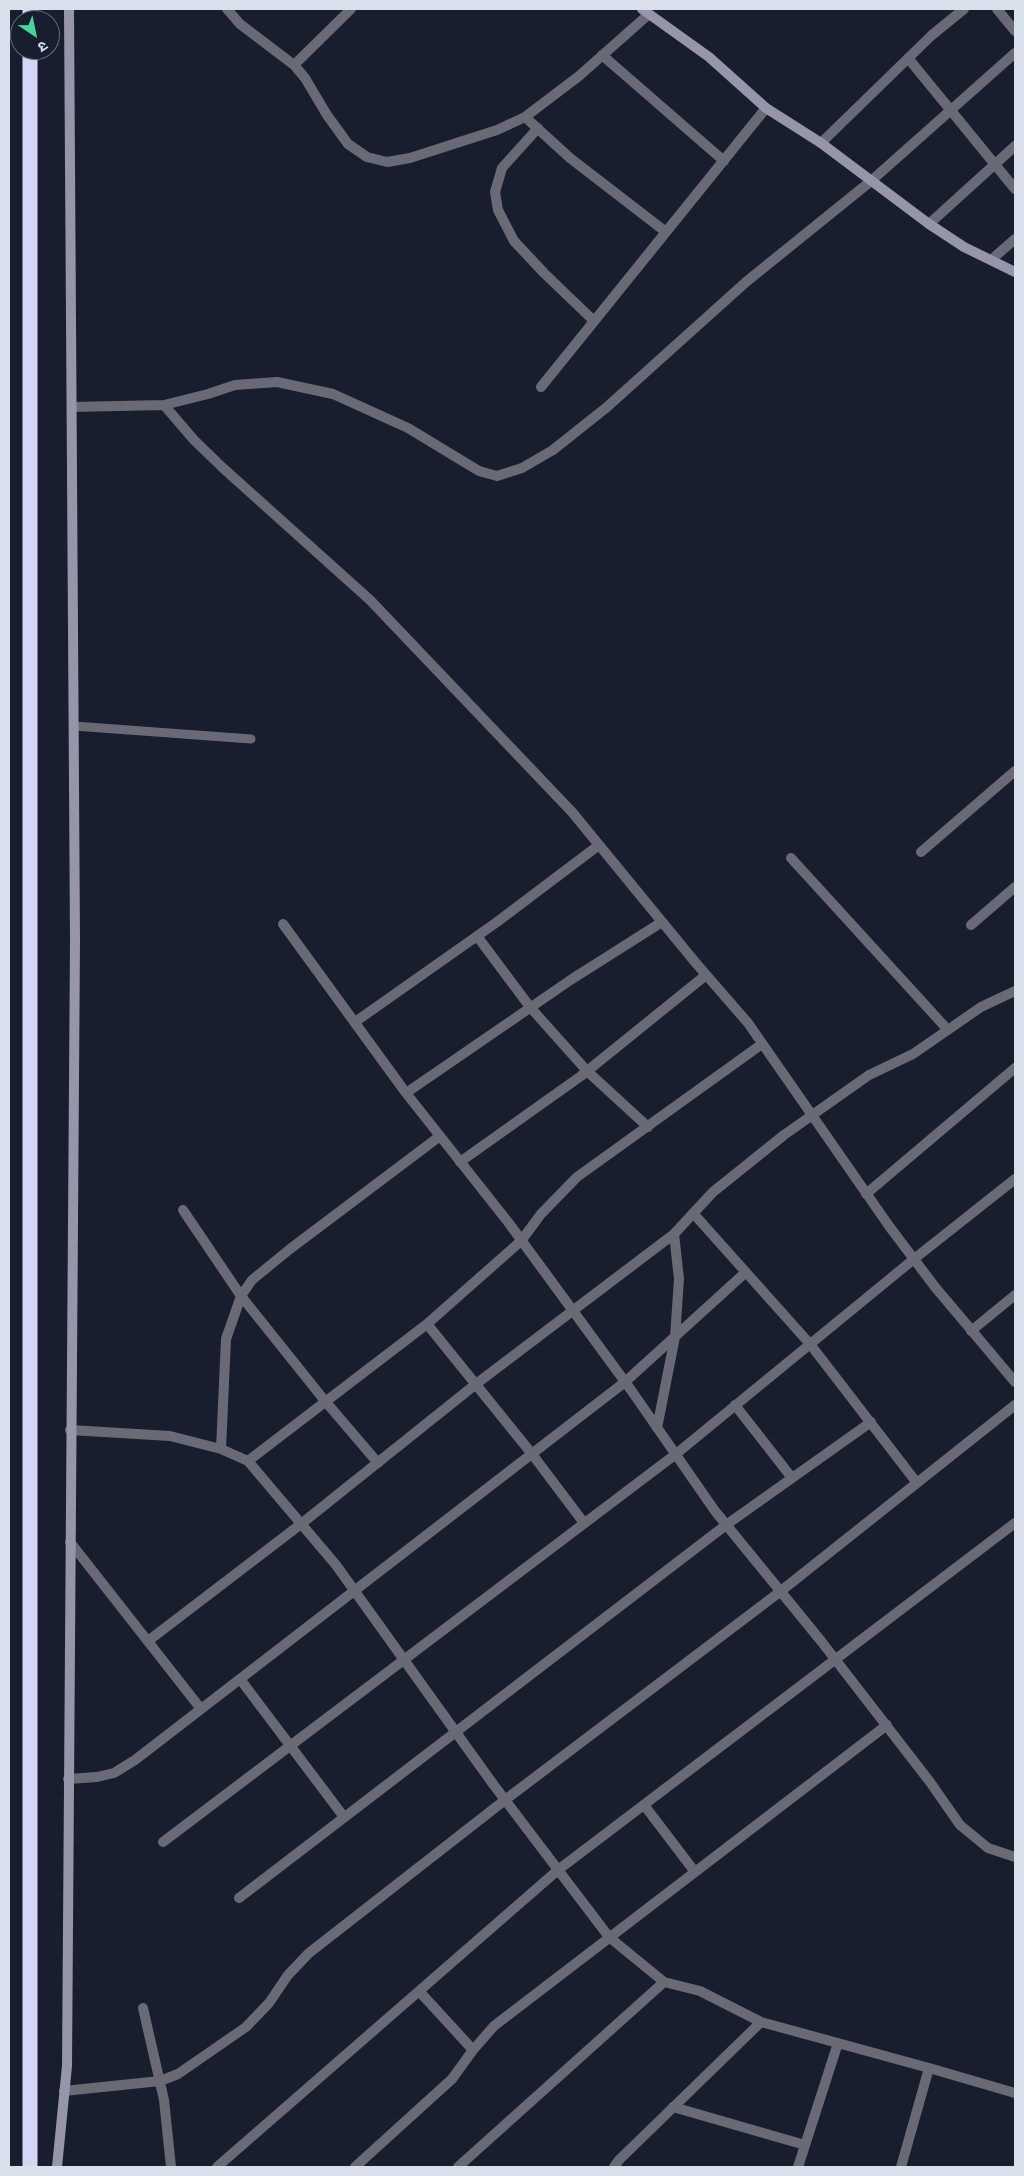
<!DOCTYPE html>
<meta charset="utf-8">
<style>
body{margin:0}
#map{position:relative;width:1024px;height:2176px;overflow:hidden;background:#181e2e;font-family:Arial,"Noto Sans Devanagari",sans-serif}
canvas{display:block}
.frame{position:absolute;inset:0;border:10px solid #dae0eb;pointer-events:none}
.north{position:absolute;left:10px;top:10px;width:50px;height:50px;box-sizing:border-box;background:#181e2e;border:1px solid #666c7a;border-radius:50%;rotate:146deg;font-size:14px;font-weight:700;line-height:20px;text-align:center;color:#dae0eb}
.north::after{content:'';display:block;margin:auto;width:18px;height:22px;background:#49d49d;clip-path:polygon(50% 0,100% 100%,50% 72%,0 100%)}
</style>
<div id="map">
<canvas width="1024" height="2176"></canvas>
<div class="frame"></div>
<div class="north">उ</div>
</div>
<script>
const ctx = document.querySelector('canvas').getContext('2d');
ctx.lineJoin = 'round';
const poly = rows => new Path2D(rows.map(r => 'M' + r).join(''));
function stroke(path, color, width, dash) { ctx.strokeStyle = color; ctx.lineWidth = width; ctx.lineCap = dash ? 'butt' : 'round'; ctx.setLineDash(dash || []); ctx.stroke(path); }
stroke(poly([
 [74,726,251,739]
]), '#6a6a77', 9);
stroke(poly([
 [227,9,240,24,294,65,305,78,327,115,348,144,367,157,387,162,410,158,497,130,525,117,579,76,649,14],
 [997,9,1015,31],
 [602,55,724,161],
 [908,58,1015,189],
 [294,65,351,9],
 [525,117,570,158,666,232],
 [538,128,502,168,495,192,498,210,514,241,544,273,594,321],
 [821,143,932,35,964,9],
 [929,224,1015,146],
 [991,260,1015,239],
 [541,387,766,108],
 [164,405,194,440,223,468,370,600,572,812,695,962,748,1023,889,1226,935,1287,1015,1382],
 [72,407,164,405,208,394,235,385,277,382,333,394,408,428,479,471,497,476,522,468,553,450,607,407,746,282,871,181,1015,53],
 [921,852,1015,771],
 [791,858,948,1030],
 [283,924,406,1093,508,1222,631,1390,715,1511,821,1641,930,1782,960,1825,988,1848,1015,1857],
 [971,925,1015,887],
 [477,936,530,1007,587,1071,648,1127],
 [355,1022,497,922,599,845],
 [406,1093,572,979,662,922],
 [460,1162,581,1076,706,975],
 [866,1194,1015,1068],
 [183,1210,241,1296,325,1401,378,1463],
 [693,1213,810,1344,917,1483],
 [427,1324,532,1454,584,1523],
 [971,1331,1015,1295],
 [735,1405,792,1478],
 [657,1428,675,1337,679,1279,674,1234],
 [70,1430,170,1436,221,1449,248,1461,336,1565,493,1784,609,1937,664,1982,700,1991,761,2022,929,2068,901,2167],
 [221,1449,226,1339,241,1296,252,1280,290,1249,440,1136],
 [248,1461,427,1324,521,1241,541,1214,577,1177,762,1044],
 [70,1542,201,1709],
 [148,1641,301,1524,476,1384,674,1234,713,1192,784,1135,869,1075,913,1054,981,1007,1015,991],
 [240,1679,344,1817],
 [68,1779,97,1777,114,1773,135,1760,625,1382,746,1272],
 [644,1805,695,1872],
 [163,1842,676,1454,914,1259,1015,1179],
 [239,1898,726,1525,871,1422],
 [419,1991,473,2050],
 [143,2008,164,2100,171,2167],
 [929,2068,1015,2093],
 [64,2091,160,2081,178,2074,246,2027,269,2003,288,1975,309,1953,505,1800,781,1591,1015,1405],
 [673,2107,805,2145],
 [217,2167,558,1870,1015,1523],
 [355,2167,452,2079,473,2050,494,2026,887,1725],
 [458,2167,664,1982],
 [614,2167,619,2160,761,2022],
 [798,2167,838,2043]
]), '#6a6a77', 10);
stroke(poly([
 [642,9,709,57,766,108,821,143,929,224,964,247,1015,272],
 [57,2167,67,2066,75,940,69,9]
]), '#9695aa', 10);
stroke(poly([
 [30,9,30,20],
 [30,2167,30,50]
]), '#d6d5f7', 15);
</script>
